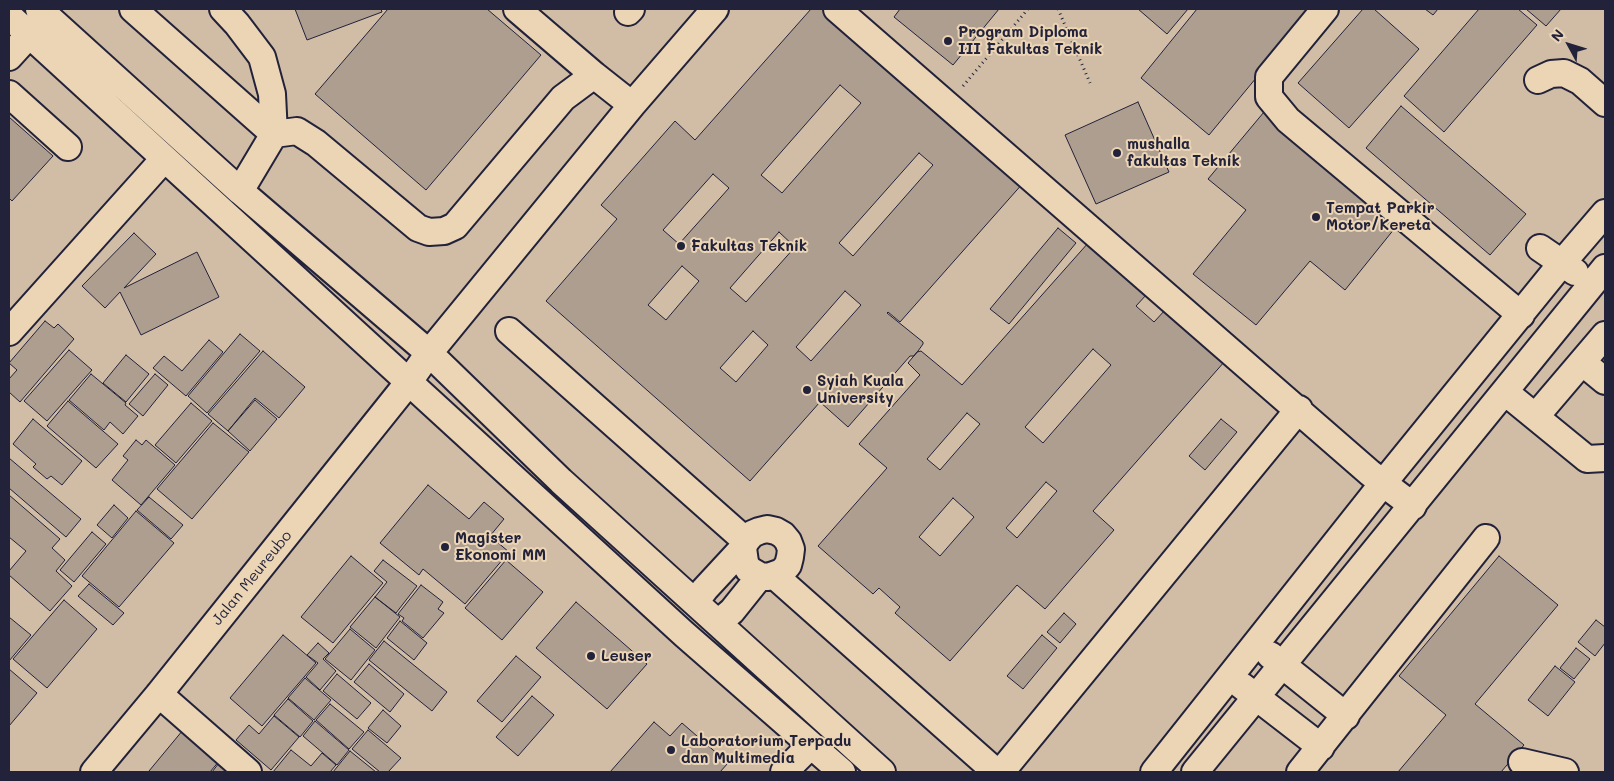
<!DOCTYPE html>
<style>
body{margin:0}
#map{position:relative;width:1614px;height:781px;overflow:hidden;background:#e0caae;font-family:Mali,sans-serif}
canvas{display:block}
.frame{position:absolute;inset:0;border:10px solid #22223b;pointer-events:none}
.north{position:absolute;left:1544px;top:20px;width:50px;height:50px;-webkit-text-stroke:4px #ecd5b5;paint-order:stroke;rotate:309deg;font-size:14px;font-weight:700;line-height:20px;text-align:center;color:#22223b}
.north::after{content:'';display:block;margin:auto;width:18px;height:22px;background:#22223b;clip-path:polygon(50% 0,100% 100%,50% 72%,0 100%)}
</style>
<div id="map">
<canvas width="1614" height="781"></canvas>
<div class="frame"></div>
<div class="north">N</div>
</div>
<script>
const ctx = document.querySelector('canvas').getContext('2d');
ctx.lineJoin = 'round';
function paint(path, color) { ctx.fillStyle = color; ctx.fill(path, 'evenodd'); }
const poly = rows => new Path2D(rows.map(r => 'M' + r).join(''));
function stroke(path, color, width, dash) { ctx.strokeStyle = color; ctx.lineWidth = width; ctx.lineCap = dash ? 'butt' : 'round'; ctx.setLineDash(dash || []); ctx.stroke(path); }
function write(font, color, halo, rows, align = 'center') {
  ctx.font = font + ' Mali,sans-serif'; ctx.lineWidth = 4; ctx.setLineDash([]); ctx.textBaseline = 'middle'; ctx.strokeStyle = halo; ctx.fillStyle = color; for (const [text, x, y, turn = 0] of rows) {
    ctx.save(); ctx.translate(x, y); ctx.rotate((+turn || 0) * Math.PI / 180); ctx.textAlign = isNaN(turn) ? turn : align; if (halo) ctx.strokeText(text, 0, 0); ctx.fillText(text, 0, 0); ctx.restore();
  }
}
paint(poly([
 [9,9,1605,9,1605,772,9,772]
]), '#d1bda5');
const building = poly([
 [295,9,381,9,382,12,307,40,295,9],
 [388,9,487,9,541,55,426,190,315,94,388,9],
 [811,9,827,9,1024,182,900,322,888,312,887,313,923,342,923,344,918,351,914,356,910,356,848,427,820,402,750,481,546,301,617,219,601,205,675,121,695,140,811,9],
 [840,85,861,103,782,193,761,175,840,85],
 [919,153,933,165,853,256,839,243,919,153],
 [713,174,729,188,679,244,663,230,713,174],
 [779,232,795,247,746,302,730,288,779,232],
 [682,266,699,281,666,320,648,305,682,266],
 [845,291,861,305,811,361,796,347,845,291],
 [753,331,768,345,736,382,720,368,753,331],
 [900,9,999,9,953,65,894,17,900,9],
 [1138,9,1188,9,1167,34,1138,9],
 [1197,9,1313,9,1209,135,1141,78,1197,9],
 [1363,9,1374,9,1419,49,1349,128,1298,83,1363,9],
 [1425,9,1438,9,1433,15,1425,9],
 [1479,9,1518,9,1537,25,1444,132,1404,96,1479,9],
 [1526,9,1561,9,1546,26,1526,9],
 [1138,102,1169,172,1096,204,1065,135,1138,102],
 [1401,106,1526,214,1490,255,1366,148,1401,106],
 [1264,112,1399,223,1345,290,1310,261,1256,325,1193,274,1246,210,1208,179,1264,112],
 [9,117,53,156,12,201,9,198,9,117],
 [1058,228,1076,243,1009,324,990,309,1058,228],
 [134,233,156,254,124,288,197,252,219,297,141,335,120,292,105,308,82,286,134,233],
 [1089,242,1147,294,1136,306,1154,322,1166,309,1225,361,1093,511,1114,530,1045,609,1017,585,950,661,895,613,900,607,879,588,873,594,818,546,887,468,859,444,920,375,908,363,917,352,921,351,962,385,1089,242],
 [1093,349,1111,365,1043,443,1025,427,1093,349],
 [967,413,980,424,940,470,927,459,967,413],
 [1046,482,1057,491,1017,538,1006,528,1046,482],
 [953,498,974,517,940,556,919,537,953,498],
 [45,321,54,328,58,324,74,339,20,402,9,392,9,379,17,370,9,363,45,321],
 [240,334,260,351,207,413,188,396,240,334],
 [209,340,223,352,186,396,153,368,164,356,182,371,209,340],
 [69,350,92,370,47,421,24,401,69,350],
 [263,351,305,387,279,418,255,398,228,431,208,414,263,351],
 [126,355,149,374,126,402,103,383,126,355],
 [91,374,126,403,125,405,138,416,123,434,110,422,104,430,69,400,91,374],
 [155,374,168,385,143,416,129,404,155,374],
 [255,400,277,419,250,451,228,431,255,400],
 [68,401,118,444,96,468,47,426,68,401],
 [191,403,212,421,176,463,155,445,191,403],
 [33,419,82,461,62,485,51,476,47,479,33,467,36,464,13,444,33,419],
 [1221,419,1237,432,1205,470,1189,456,1221,419],
 [213,423,249,452,192,519,157,489,213,423],
 [136,440,142,445,146,440,175,465,141,505,112,480,128,460,123,456,136,440],
 [9,458,81,519,66,537,9,488,9,458],
 [428,485,469,519,484,502,504,519,490,536,509,552,465,604,423,569,419,575,380,543,428,485],
 [9,495,60,539,52,548,65,560,56,571,72,586,50,611,9,575,9,571,26,551,9,537,9,495],
 [149,497,183,525,171,539,137,510,149,497],
 [114,505,128,518,112,538,97,525,114,505],
 [136,511,174,543,119,607,82,576,136,511],
 [92,532,106,544,74,582,60,570,92,532],
 [351,556,383,583,333,643,301,617,351,556],
 [1499,556,1558,605,1475,704,1524,745,1501,772,1398,772,1446,715,1399,676,1499,556],
 [383,560,417,586,396,613,375,597,387,582,374,571,383,560],
 [506,560,543,592,502,640,465,608,506,560],
 [89,584,124,613,113,625,78,596,89,584],
 [421,585,443,602,438,609,444,613,423,638,402,621,404,618,398,614,421,585],
 [375,597,400,617,376,648,350,627,375,597],
 [64,600,97,629,47,688,13,659,64,600],
 [576,602,647,664,607,709,536,648,576,602],
 [1064,613,1076,624,1060,643,1047,632,1064,613],
 [9,617,31,635,9,661,9,617],
 [1596,620,1605,627,1605,643,1595,656,1578,642,1596,620],
 [400,621,427,643,414,660,387,638,400,621],
 [350,629,375,650,351,680,325,659,350,629],
 [283,635,316,663,262,726,230,698,283,635],
 [1042,635,1057,648,1023,689,1007,676,1042,635],
 [384,641,447,692,432,711,369,660,384,641],
 [318,643,329,653,323,659,336,671,320,690,306,677,318,663,307,655,318,643],
 [1576,648,1590,659,1574,679,1560,668,1576,648],
 [516,656,541,677,502,722,477,701,516,656],
 [369,664,404,694,390,712,354,682,369,664],
 [1555,666,1575,682,1548,716,1528,700,1555,666],
 [9,669,37,693,9,726,9,669],
 [337,674,371,703,357,719,323,691,337,674],
 [305,678,331,700,314,720,288,698,305,678],
 [532,696,554,715,518,756,496,737,532,696],
 [288,699,313,721,300,737,274,715,288,699],
 [330,704,364,732,349,749,316,720,330,704],
 [383,710,401,726,387,743,368,728,383,710],
 [274,716,299,737,271,770,236,740,249,725,259,734,274,716],
 [315,721,349,750,337,765,303,736,315,721],
 [654,722,670,736,682,723,728,763,720,772,610,772,654,722],
 [183,730,220,760,210,772,151,772,149,771,183,730],
 [368,730,401,758,388,772,380,772,352,749,368,730],
 [291,750,311,766,322,753,336,765,330,772,273,772,291,750],
 [350,751,376,772,333,772,350,751],
 [219,763,231,772,212,772,219,763]
]);
paint(building, '#ae9e90');
stroke(building, '#22223b', 1);
const minor = poly([
 [39,9,240,191,429,353,561,481,882,772],
 [133,9,274,134,297,131,316,143,418,228,429,232,444,231,455,226,563,98,594,75,632,105],
 [223,9,237,24,262,57,272,94,274,134,240,191],
 [517,9,594,75],
 [837,9,1370,473,1413,506],
 [1325,9,1269,77,1269,97,1288,120,1521,315],
 [628,12,631,9],
 [9,16,684,634,842,772],
 [9,57,29,35],
 [1538,80,1551,74,1564,73,1580,81,1605,103],
 [9,94,68,147],
 [1540,248,1575,272],
 [509,331,746,541],
 [9,332,164,159],
 [1582,362,1605,381],
 [1505,392,1587,459,1605,458],
 [1536,416,1605,335],
 [775,576,996,772],
 [695,602,705,589,743,548,746,541,752,534,759,531,767,529,776,531,783,535,788,541,791,549,790,557,788,565,782,572,768,577,760,576,748,569,745,562,743,548],
 [718,623,732,611,760,576],
 [1270,655,1346,716],
 [1242,686,1321,747],
 [159,694,248,772],
 [1522,762,1565,772],
 [94,772,159,694,408,383,429,353,632,105,715,9],
 [784,772,811,745],
 [1001,772,1299,409],
 [1154,772,1384,482,1562,263,1605,213],
 [1195,772,1605,268],
 [1300,772,1486,538]
]);
stroke(minor, '#22223b', 30);
stroke(poly([
 [1058,9,1090,83],
 [963,86,1028,9]
]), '#22223b', 3, [1, 4]);
stroke(minor, '#ecd5b5', 26);
for (const [x, y, r, color] of [
 [948,41,5,"#22223b"],
 [1117,153,5,"#22223b"],
 [1316,217,5,"#22223b"],
 [681,246,5,"#22223b"],
 [807,390,5,"#22223b"],
 [445,547,5,"#22223b"],
 [591,656,5,"#22223b"],
 [671,750,5,"#22223b"]
]) { const dot = new Path2D(); dot.arc(x, y, r, 0, 2 * Math.PI); ctx.fillStyle = color; ctx.fill(dot); stroke(dot, '#ecd5b5', 2); }
write('bold 15px', '#22223b', '#ecd5b5', [
 ["Program Diploma",958,32],
 ["III Fakultas Teknik",958,49],
 ["mushalla",1127,144],
 ["fakultas Teknik",1127,161],
 ["Tempat Parkir",1326,208],
 ["Motor/Kereta",1326,225],
 ["Fakultas Teknik",691,246],
 ["Syiah Kuala",817,381],
 ["University",817,398],
 ["Magister",455,538],
 ["Ekonomi MM",455,555],
 ["Leuser",601,656],
 ["Laboratorium Terpadu",681,741],
 ["dan Multimedia",681,758]
], 'left');
write('15px', '#22223b', '#ecd5b5', [
 ["Jalan Meureubo",252,578,-51]
]);
</script>
